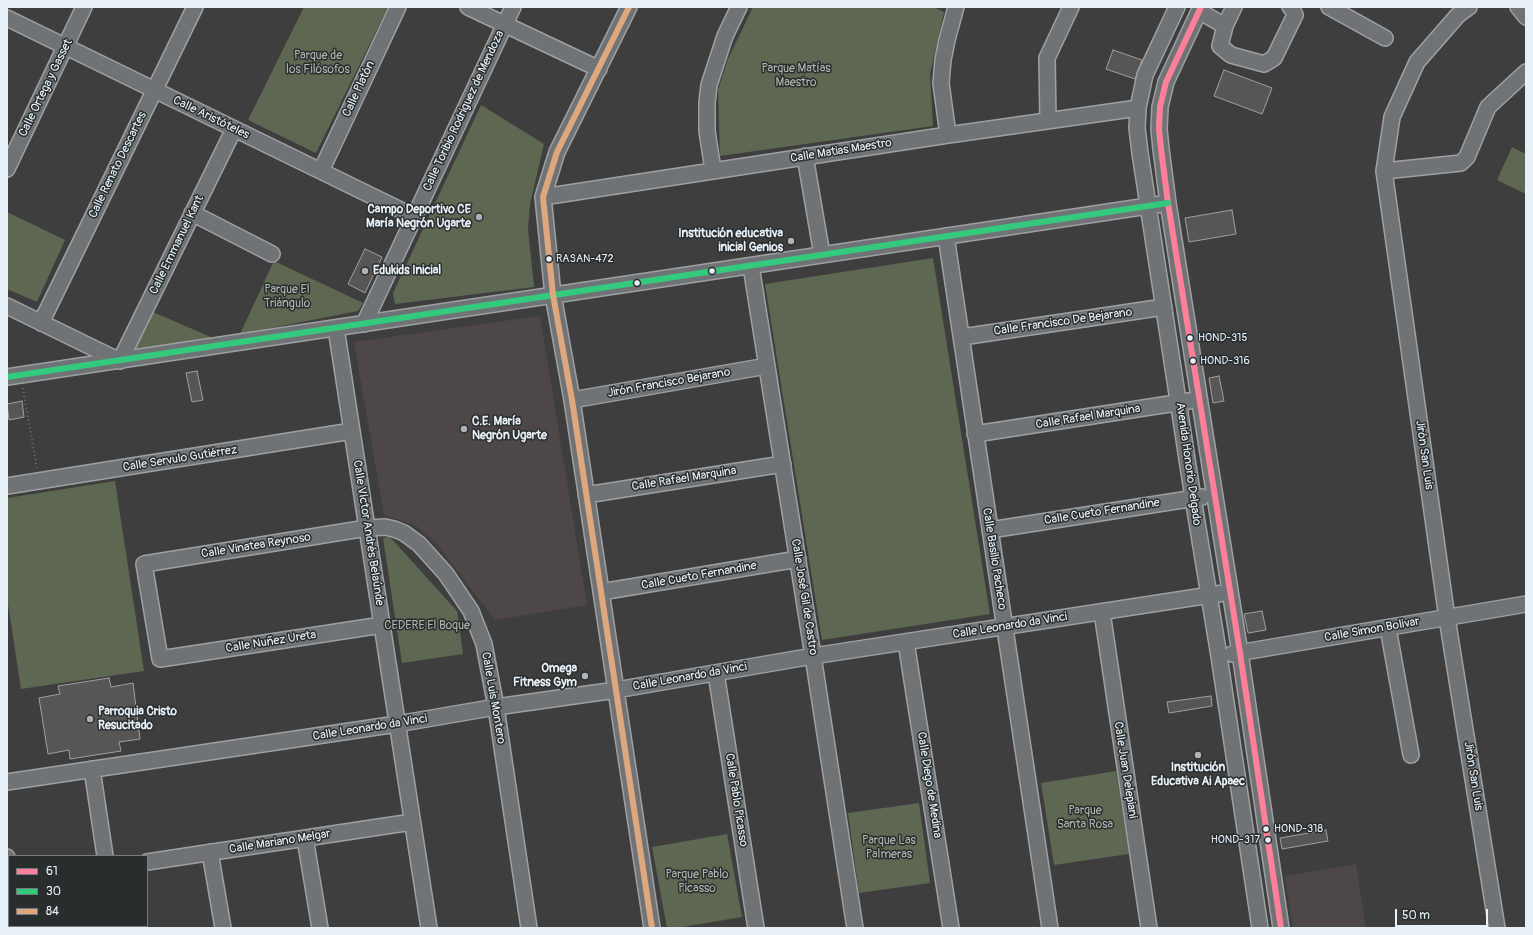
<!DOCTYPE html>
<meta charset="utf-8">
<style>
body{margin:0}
#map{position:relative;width:1533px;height:935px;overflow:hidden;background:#3f3e3e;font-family:Pangolin,sans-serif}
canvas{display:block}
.frame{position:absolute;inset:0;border:8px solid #e8f1f8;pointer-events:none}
.legend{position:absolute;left:8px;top:855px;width:140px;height:72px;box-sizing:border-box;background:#2a2d2e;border:1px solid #767b7f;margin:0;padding:5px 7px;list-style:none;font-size:12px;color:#e8f1f8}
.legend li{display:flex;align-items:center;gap:8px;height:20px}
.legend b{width:20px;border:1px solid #767b7f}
.scale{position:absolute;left:1395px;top:909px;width:93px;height:18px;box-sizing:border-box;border:2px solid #e8f1f8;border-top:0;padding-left:5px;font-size:12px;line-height:14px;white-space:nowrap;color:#e8f1f8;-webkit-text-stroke:3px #2a2d2e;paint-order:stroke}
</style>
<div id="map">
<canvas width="1533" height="935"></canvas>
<div class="frame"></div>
<ul class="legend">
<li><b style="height:5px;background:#ff8098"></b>61</li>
<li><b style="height:5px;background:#33ca7d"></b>30</li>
<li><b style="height:5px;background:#dfa77e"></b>84</li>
</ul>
<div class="scale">50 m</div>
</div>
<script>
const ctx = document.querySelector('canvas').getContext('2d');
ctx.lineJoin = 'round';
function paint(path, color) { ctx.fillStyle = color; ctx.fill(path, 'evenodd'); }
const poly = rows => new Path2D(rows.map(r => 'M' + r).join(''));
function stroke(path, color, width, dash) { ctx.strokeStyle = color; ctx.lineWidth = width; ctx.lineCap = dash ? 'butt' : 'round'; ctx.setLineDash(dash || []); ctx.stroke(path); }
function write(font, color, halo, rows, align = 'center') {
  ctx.font = font + ' Pangolin,sans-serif'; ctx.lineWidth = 3; ctx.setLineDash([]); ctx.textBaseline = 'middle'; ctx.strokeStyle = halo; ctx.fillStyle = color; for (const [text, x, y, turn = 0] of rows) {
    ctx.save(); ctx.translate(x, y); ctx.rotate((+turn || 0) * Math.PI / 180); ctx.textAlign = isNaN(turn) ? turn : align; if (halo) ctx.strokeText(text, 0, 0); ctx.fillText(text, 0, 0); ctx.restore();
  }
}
paint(poly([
 [540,316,587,605,495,620,437,544,416,526,384,515,354,342],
 [1356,864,1366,928,1293,928,1285,876]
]), '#4d4847');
paint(poly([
 [304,7,388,7,316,153,248,120],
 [753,7,933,7,944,12,930,74,933,126,720,156,718,90,728,59],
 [481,105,544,144,530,204,528,229,534,287,395,304,393,293],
 [1512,147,1526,154,1526,194,1497,180],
 [7,212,65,240,37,302,7,289],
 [933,258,990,614,822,640,765,284],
 [274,261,363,303,358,311,240,334],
 [153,312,220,341,131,356],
 [115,481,144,671,21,689,7,598,7,498],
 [390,537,457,611,463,654,402,663,383,538],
 [1116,771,1129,854,1054,865,1041,783],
 [919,803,930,883,859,893,848,813],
 [727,834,742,917,676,928,667,928,652,847]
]), '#5e6751');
const building = poly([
 [1113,50,1142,60,1135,79,1106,69,1113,50],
 [1224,70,1272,88,1262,114,1214,96,1224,70],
 [1232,210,1236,234,1189,242,1185,218,1232,210],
 [365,249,382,257,365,293,348,284,365,249],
 [197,371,203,400,192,402,186,373,197,371],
 [1219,376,1224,401,1213,403,1209,378,1219,376],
 [22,401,24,417,9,420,7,404,22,401],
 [1262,611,1266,630,1248,633,1244,614,1262,611],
 [109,678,111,687,133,683,140,739,119,742,121,751,70,759,69,750,48,754,39,698,60,694,58,686,109,678],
 [1211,696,1212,706,1169,713,1167,702,1211,696],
 [1326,830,1328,841,1282,849,1280,838,1326,830]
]);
paint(building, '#585555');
stroke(building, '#9fa0a2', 1);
const minor = poly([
 [468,7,599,69],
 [629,7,557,152,543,197,553,295,572,400,652,928],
 [1177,7,1145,75,1138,108,1137,128,1140,153,1193,498,1219,656,1260,928],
 [1201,7,1166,82,1160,107,1159,129,1161,149,1168,203,1240,653,1281,928],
 [1234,7,1225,26,1220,46,1231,55,1264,64,1274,58,1295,15,1292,8,1290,7],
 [1329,7,1385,38],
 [1469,7,1458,15,1417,62,1392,117,1384,171,1447,618,1497,928],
 [1518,7,1526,17],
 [1199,11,1225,26],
 [7,18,415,217],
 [1048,121,1047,58,1071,7],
 [948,135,941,83,943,60,947,40,956,7],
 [805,156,822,255],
 [7,169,84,7],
 [713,170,707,131,707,103,709,85,725,36,739,7],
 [321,171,398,7],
 [1384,171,1461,163,1467,157,1488,107,1526,72],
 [543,197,948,135,1138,108],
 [192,213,272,254],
 [946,236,1050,928],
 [751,266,813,656,855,928],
 [7,306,120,361,234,129],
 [41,323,195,7],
 [364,324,513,7],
 [336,328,429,928],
 [962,337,1164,307],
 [7,377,1168,203],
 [572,400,767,366],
 [975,434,1189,401],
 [7,486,352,431],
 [586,495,783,464],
 [990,530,1202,497],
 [601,592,798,559],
 [1102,612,1149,928],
 [382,625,160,659,144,564,367,528,385,527,394,529,404,533,419,544,446,574,471,611,484,644,496,707,529,928],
 [1388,628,1411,755],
 [906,642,951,928],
 [1232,654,1526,604],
 [716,673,756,928],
 [92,769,105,856],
 [7,782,397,724,496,707,616,690,813,656,1230,592],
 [305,838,320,928],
 [210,852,223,928],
 [7,857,9,869],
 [147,862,412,822],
 [7,886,9,886],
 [18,926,19,928],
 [116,926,117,928]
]);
stroke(minor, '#9fa0a2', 18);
stroke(poly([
 [23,388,37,469]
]), '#707273', 2, [1, 3]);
stroke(minor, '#6f7376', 15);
stroke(poly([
 [1201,7,1166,82,1160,107,1159,129,1161,149,1168,203,1240,653,1281,928]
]), '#ff8098', 6);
stroke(poly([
 [7,377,1168,203]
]), '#33ca7d', 6);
stroke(poly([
 [629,7,557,152,543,197,553,295,572,400,652,928]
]), '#dfa77e', 6);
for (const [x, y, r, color] of [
 [479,217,4,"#adb2b7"],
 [791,241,4,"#adb2b7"],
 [549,259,3.5,"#e8f1f8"],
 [365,271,4,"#adb2b7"],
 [712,271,3.5,"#e8f1f8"],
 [637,283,3.5,"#e8f1f8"],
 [1190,338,3.5,"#e8f1f8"],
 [1193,361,3.5,"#e8f1f8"],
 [464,429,4,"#adb2b7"],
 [585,676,4,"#adb2b7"],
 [90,719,4,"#adb2b7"],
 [1198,755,4,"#adb2b7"],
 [1266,829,3.5,"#e8f1f8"],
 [1268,840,3.5,"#e8f1f8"]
]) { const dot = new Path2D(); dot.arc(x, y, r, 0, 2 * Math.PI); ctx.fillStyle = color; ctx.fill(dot); stroke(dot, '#2a2d2e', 1.5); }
write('11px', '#e8f1f8', '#2a2d2e', [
 ["RASAN-472",556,259],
 ["HOND-315",1198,338],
 ["HOND-316",1200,361],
 ["HOND-318",1274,829],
 ["HOND-317",1260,840,"right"]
], 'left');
write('12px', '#acb6ae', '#2a2d2e', [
 ["Parque de",318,56],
 ["los Filósofos",318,70],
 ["Parque Matías",796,69],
 ["Maestro",796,83],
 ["Parque El",287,290],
 ["Triángulo",287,304],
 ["CEDERE El Boque",427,626],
 ["Parque",1085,811],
 ["Santa Rosa",1085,825],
 ["Parque Las",889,841],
 ["Palmeras",889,855],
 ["Parque Pablo",697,875],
 ["Picasso",697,889]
]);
write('12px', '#e8f1f8', '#2a2d2e', [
 ["Calle Ortega y Gasset",46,88,-64],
 ["Calle Platón",359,89,-65],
 ["Calle Toribio Rodriguez de Mendoza",464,111,-65],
 ["Calle Aristóteles",211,118,26],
 ["Calle Matias Maestro",841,151,-9],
 ["Calle Renato Descartes",118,165,-64],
 ["Calle Emmanuel Kant",177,245,-64],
 ["Calle Francisco De Bejarano",1063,322,-8],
 ["Jirón Francisco Bejarano",669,383,-10],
 ["Calle Rafael Marquina",1088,417,-9],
 ["Jirón San Luis",1424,455,82],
 ["Calle Servulo Gutiérrez",180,459,-9],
 ["Avenida Honorio Delgado",1188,464,82],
 ["Calle Rafael Marquina",684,479,-9],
 ["Calle Cueto Fernandine",1102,512,-9],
 ["Calle Víctor Andrés Belaúnde",368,533,81],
 ["Calle Vinatea Reynoso",256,546,-9],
 ["Calle Basilio Pacheco",994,559,81],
 ["Calle Cueto Fernandine",699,576,-10],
 ["Calle José Gil de Castro",804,597,81],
 ["Calle Leonardo da Vinci",1010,626,-9],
 ["Calle Simon Bolivar",1372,630,-10],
 ["Calle Nuñez Ureta",271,642,-9],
 ["Calle Leonardo da Vinci",690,677,-10],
 ["Calle Luis Montero",493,698,80],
 ["Calle Leonardo da Vinci",370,728,-9],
 ["Calle Juan Delepiani",1125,770,81],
 ["Jirón San Luis",1473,776,81],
 ["Calle Diego de Medina",929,785,81],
 ["Calle Pablo Picasso",736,800,81],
 ["Calle Mariano Melgar",280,842,-9]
]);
write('bold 12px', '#e8f1f8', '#2a2d2e', [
 ["Campo Deportivo CE",471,210],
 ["María Negrón Ugarte",471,224],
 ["Institución educativa",783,234],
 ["inicial Genios",783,248],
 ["Edukids Inicial",373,271,"left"],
 ["C.E. María",472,422,"left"],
 ["Negrón Ugarte",472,436,"left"],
 ["Omega",577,669],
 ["Fitness Gym",577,683],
 ["Parroquia Cristo",98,712,"left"],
 ["Resucitado",98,726,"left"],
 ["Institución",1198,768,"center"],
 ["Educativa Ai Apaec",1198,782,"center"]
], 'right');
</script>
